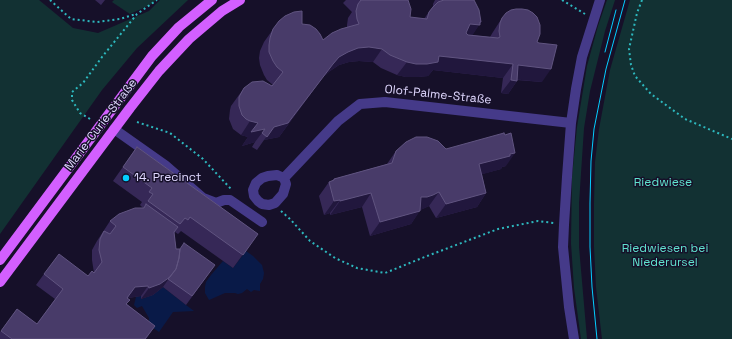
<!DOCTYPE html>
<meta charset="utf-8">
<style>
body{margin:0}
canvas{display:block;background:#161029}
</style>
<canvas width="732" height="339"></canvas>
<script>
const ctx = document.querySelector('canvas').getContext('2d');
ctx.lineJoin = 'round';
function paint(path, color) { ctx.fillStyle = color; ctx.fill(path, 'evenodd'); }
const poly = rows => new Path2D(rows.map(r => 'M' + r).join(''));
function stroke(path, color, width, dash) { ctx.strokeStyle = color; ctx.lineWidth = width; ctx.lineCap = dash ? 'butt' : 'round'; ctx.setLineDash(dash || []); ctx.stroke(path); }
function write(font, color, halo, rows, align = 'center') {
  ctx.font = font + ' "Space Grotesk",sans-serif'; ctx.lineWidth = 3; ctx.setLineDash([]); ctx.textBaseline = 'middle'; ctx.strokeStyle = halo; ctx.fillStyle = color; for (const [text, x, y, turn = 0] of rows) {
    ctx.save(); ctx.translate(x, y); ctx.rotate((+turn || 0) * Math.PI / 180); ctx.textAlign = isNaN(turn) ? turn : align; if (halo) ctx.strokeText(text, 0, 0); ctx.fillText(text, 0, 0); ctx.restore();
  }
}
paint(poly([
 [0,0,39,0,73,28,98,33,149,11,160,0,188,0,137,48,102,90,0,234],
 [114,0,156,0,150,5,130,14,112,2],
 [607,0,615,0,605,31,590,91,584,128,579,203,579,247,587,339,581,339,574,288,571,243,572,177,577,127,587,66,598,26],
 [630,0,732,0,732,339,602,339,596,287,594,247,594,203,595,162,599,129,610,70]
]), '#123133');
paint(poly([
 [246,251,253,256,262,265,264,273,263,279,260,284,260,291,254,290,251,292,247,289,242,293,238,294,235,293,225,293,209,300,205,293,205,287,206,282,211,275,223,261,233,268],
 [163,287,186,305,194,311,173,312,159,332,149,325,149,318,142,306,137,308,134,305,136,297,141,296,142,299,152,295]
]), '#091a48');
stroke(poly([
 [50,0,71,19,97,22,120,19,136,14],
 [562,0,585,14],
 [642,0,637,13,629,49,631,65,635,76,651,94,685,119,732,139],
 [90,119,80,113,72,100,72,92,83,83,102,57,137,14,157,0],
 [137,122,170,133,203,159,231,189],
 [281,211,290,219,310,241,335,258,357,268,385,273,422,258,498,229,538,221,554,223]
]), '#2db8be', 2, [2, 3]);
stroke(poly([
 [114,129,165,165,203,198,216,203,224,200,230,200,262,222],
 [277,175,284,178,286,184,283,194,275,203,269,205,262,204,258,201,254,196,253,190,256,183,262,178,268,176,277,175],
 [284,178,338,121,360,104,385,102,571,123],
 [574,339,569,307,563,247,564,225,567,177,571,123,576,89,582,57,600,0]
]), '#453a89', 10);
stroke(poly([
 [0,260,152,56,179,27,212,0],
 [0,282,130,108,159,71,189,39,222,11,240,0]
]), '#d35fff', 10);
stroke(poly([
 [605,52,616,10],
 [597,339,592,287,590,247,590,203,591,161,594,129,606,69,625,0]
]), '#04cdff', 1);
paint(poly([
 [95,0,105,0,101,5],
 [346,0,408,0,410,17,424,19,433,6,433,4,435,0,474,0,481,22,472,35,490,37,493,32,502,18,537,42,542,82,517,80,517,81,508,94,501,93,503,78,433,70,428,76,418,77,406,77,397,75,381,68,373,62,359,61,349,62,339,65,330,71,323,77,279,137,264,140,257,150,252,147,255,142,242,146,248,137,241,135,233,129,229,119,230,110,231,106,244,88,273,85,267,80,264,75,260,65,259,58,260,51,264,42,279,21,302,24,323,40,347,27,347,25,348,18,352,12,343,3],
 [137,147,258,234,233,268,181,231,178,234,175,232,174,233,176,249,215,265,186,305,163,287,153,295,141,299,141,296,128,298,127,304,155,326,146,339,0,339,0,332,17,309,37,324,55,299,36,285,44,274,88,276,94,273,92,260,92,250,97,241,110,221,143,208,140,205,142,202,113,181],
 [446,149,506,166,502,167,501,169,482,174,486,193,477,207,436,218,429,206,420,210,411,224,370,236,362,207,330,215,330,213,324,215,319,196,329,182,332,181,334,179,387,164,396,151]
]), '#362857');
paint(poly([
 [481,22,472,36,460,37,470,24],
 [369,47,382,49,373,62,359,61,349,62,339,65,330,71,323,77,279,137,264,140,274,127,333,64,339,57,348,52,358,48],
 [439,56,513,64,503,78,433,70,428,76,418,77,406,77,397,75,407,62],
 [518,65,551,69,542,82,511,79],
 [511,80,517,81,508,94,501,93],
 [250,121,258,123,265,129,255,142,242,146,248,137,241,135],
 [515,153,506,166,502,167,501,169,469,178,479,164],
 [439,192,429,206,423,209,417,211,421,197],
 [371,193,362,207,330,215,340,201],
 [486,193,477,207,436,218,446,204],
 [340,200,330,213,324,215,334,201],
 [420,211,411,224,370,236,380,222],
 [170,277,163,287,153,295,141,299,149,288],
 [148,286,141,296,127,298,135,287]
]), '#21173d');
const building = poly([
 [361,0,408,0,411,9,410,17,427,19,429,12,433,7,438,2,444,0,474,0,479,10,481,22,480,22,480,25,470,24,466,33,468,35,498,38,500,37,499,31,500,23,502,18,506,13,511,10,516,9,522,9,528,10,533,13,537,17,540,25,540,34,537,42,539,43,557,45,551,69,518,65,517,81,511,80,513,64,439,56,438,62,427,64,416,64,407,62,390,55,382,49,369,47,358,48,348,52,339,57,333,64,288,123,274,127,267,137,262,133,265,129,251,132,258,123,250,121,246,119,242,115,239,106,239,97,244,88,252,82,263,81,272,86,283,72,277,67,273,61,269,52,269,45,270,38,273,29,279,21,285,16,294,12,302,11,302,24,310,25,316,29,320,34,323,40,332,33,341,29,359,24,357,19,356,11,358,4,361,0],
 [504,133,505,135,511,133,515,153,510,154,510,156,479,164,486,193,446,204,439,192,433,195,427,197,421,197,420,211,380,222,371,193,340,201,340,200,334,201,329,182,334,180,334,179,392,163,396,151,406,142,416,137,427,137,438,141,446,149,504,133],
 [137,147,258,234,243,255,190,217,188,220,185,218,180,224,148,201,153,194,149,192,152,188,123,167,137,147],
 [146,204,178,227,174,232,176,249,180,249,179,258,176,269,170,277,160,284,149,288,148,286,135,287,127,298,130,300,126,304,155,326,145,339,12,339,1,331,17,309,37,324,63,289,44,274,59,254,88,276,92,271,94,273,102,262,99,250,100,239,104,231,110,234,116,226,110,221,119,214,135,208,144,208,146,204],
 [184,243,215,265,192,296,168,279,176,269,179,258,180,249,184,243]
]);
paint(building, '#483b69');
stroke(building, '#605480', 1);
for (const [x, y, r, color] of [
 [126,178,4,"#04cdff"]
]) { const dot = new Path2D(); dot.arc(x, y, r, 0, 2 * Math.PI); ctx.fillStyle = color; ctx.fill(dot); stroke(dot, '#161029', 1.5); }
write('12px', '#e0d8ff', '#161029', [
 ["Olof-Palme-Straße",438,95,6],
 ["Marie-Curie-Straße",101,125,-53]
]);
write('12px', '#e0d8ff', '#161029', [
 ["14. Precinct",134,178]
], 'left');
write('12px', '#60e3cf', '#161029', [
 ["Riedwiese",663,183],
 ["Riedwiesen bei",665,249],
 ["Niederursel",665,263]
]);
</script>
